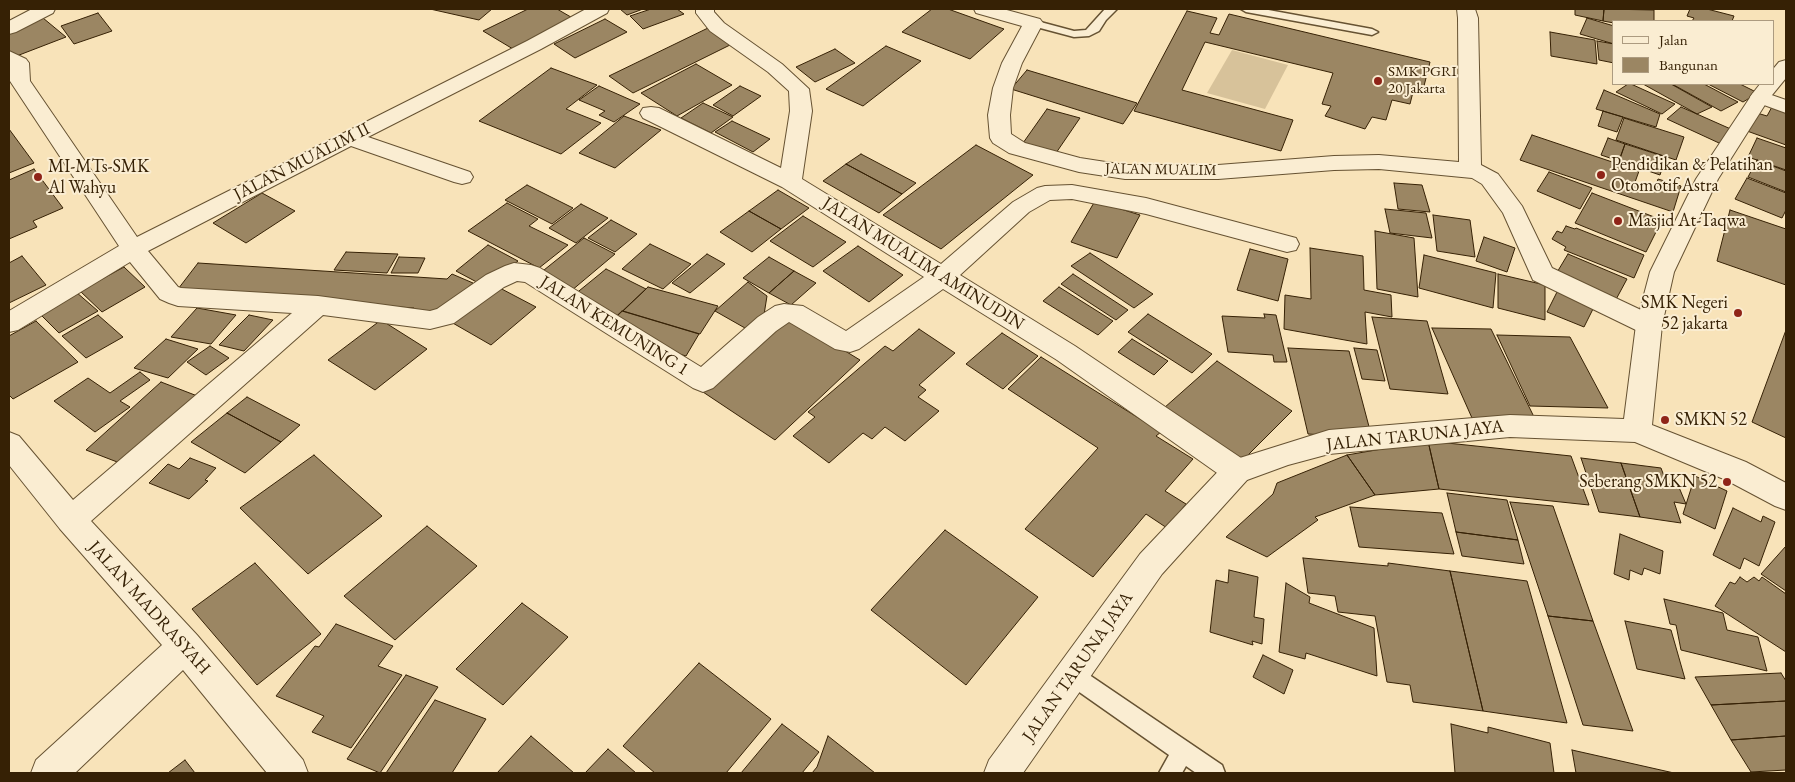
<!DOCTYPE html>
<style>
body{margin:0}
#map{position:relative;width:1795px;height:782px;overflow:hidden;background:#f8e3b9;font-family:"EB Garamond",serif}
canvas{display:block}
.frame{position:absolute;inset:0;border:10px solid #362105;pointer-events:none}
.legend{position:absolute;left:1612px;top:20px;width:162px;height:65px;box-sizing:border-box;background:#faedd2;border:1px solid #ac9b80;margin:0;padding:6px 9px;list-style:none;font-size:15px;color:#362105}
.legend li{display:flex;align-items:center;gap:10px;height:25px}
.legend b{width:25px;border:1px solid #ac9b80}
</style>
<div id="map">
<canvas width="1795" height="782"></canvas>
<div class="frame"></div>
<ul class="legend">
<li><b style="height:6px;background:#faedd2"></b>Jalan</li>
<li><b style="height:14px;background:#9b8663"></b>Bangunan</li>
</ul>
</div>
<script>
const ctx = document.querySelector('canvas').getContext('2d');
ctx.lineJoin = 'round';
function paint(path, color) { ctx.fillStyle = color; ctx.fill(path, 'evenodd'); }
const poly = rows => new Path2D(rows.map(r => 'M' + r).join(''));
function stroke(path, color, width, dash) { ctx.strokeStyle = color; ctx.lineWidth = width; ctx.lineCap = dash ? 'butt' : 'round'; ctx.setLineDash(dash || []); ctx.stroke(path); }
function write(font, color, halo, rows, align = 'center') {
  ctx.font = font + ' "EB Garamond",serif'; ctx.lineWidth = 4; ctx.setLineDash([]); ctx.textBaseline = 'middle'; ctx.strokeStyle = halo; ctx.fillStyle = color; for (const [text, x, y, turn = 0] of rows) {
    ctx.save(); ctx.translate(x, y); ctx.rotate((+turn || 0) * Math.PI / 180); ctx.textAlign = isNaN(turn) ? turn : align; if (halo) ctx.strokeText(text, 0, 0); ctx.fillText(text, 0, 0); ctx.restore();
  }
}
paint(poly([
 [1232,50,1288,65,1265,109,1207,93]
]), '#d7c29a');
const building = poly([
 [430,9,492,9,479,20,430,9],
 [528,9,557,9,576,20,518,52,483,31,528,9],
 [620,9,643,9,627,15,620,9],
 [651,9,677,9,684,14,643,29,630,16,651,9],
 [932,9,948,9,1004,29,970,59,902,32,932,9],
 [1575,9,1604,9,1603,21,1575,15,1575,9],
 [1604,9,1654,10,1654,21,1614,21,1614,23,1603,21,1604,9],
 [1690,9,1707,9,1734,16,1732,21,1692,21,1694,18,1687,16,1690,9],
 [1187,11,1217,18,1210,33,1219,35,1229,14,1430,62,1422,94,1413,92,1410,104,1392,100,1386,120,1372,117,1365,129,1325,116,1331,106,1322,104,1333,73,1205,42,1182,90,1293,120,1281,151,1134,111,1187,11],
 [98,13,112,31,74,44,61,26,98,13],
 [43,18,66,37,14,57,9,53,9,31,43,18],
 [1587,18,1614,26,1614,44,1580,34,1587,18],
 [605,19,627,32,575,58,554,44,605,19],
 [708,28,732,44,633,93,609,76,708,28],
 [1550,32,1595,40,1597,64,1551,56,1550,32],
 [1597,41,1614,44,1614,63,1599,60,1597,41],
 [886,46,921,61,863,106,826,89,886,46],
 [835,49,855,63,815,82,796,67,835,49],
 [696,64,732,85,677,116,641,93,696,64],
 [551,68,597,85,566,109,601,123,561,154,479,121,551,68],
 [1027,70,1137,103,1123,124,1011,89,1027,70],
 [1628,84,1631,84,1675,104,1662,114,1616,92,1628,84],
 [1643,84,1671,84,1712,107,1697,114,1643,84],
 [1672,84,1704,84,1738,102,1721,111,1672,84],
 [1708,84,1740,84,1758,93,1743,102,1708,84],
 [599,86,640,104,614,122,599,115,605,111,579,100,599,86],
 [740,86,761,96,733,116,713,105,740,86],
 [1604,90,1660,114,1656,127,1596,109,1604,90],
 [703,103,733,117,711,133,681,118,703,103],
 [1773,105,1786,110,1786,145,1747,131,1757,113,1767,116,1773,105],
 [1681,107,1733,130,1719,143,1667,119,1681,107],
 [1047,109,1080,118,1056,153,1023,143,1047,109],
 [1603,111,1623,117,1617,132,1598,126,1603,111],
 [624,116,661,130,615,168,579,153,624,116],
 [1624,118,1684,137,1676,160,1616,140,1624,118],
 [732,121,770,139,753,152,715,132,732,121],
 [9,129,34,163,9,173,9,129],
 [1532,135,1639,171,1634,185,1654,192,1658,179,1681,186,1673,212,1520,160,1532,135],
 [1608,138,1625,144,1619,161,1601,155,1608,138],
 [1757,138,1786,148,1786,170,1748,157,1757,138],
 [1625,144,1666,157,1660,175,1619,161,1625,144],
 [976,145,1033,175,941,249,883,215,976,145],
 [861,154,916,183,902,194,846,164,861,154],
 [1757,160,1786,171,1786,192,1748,177,1757,160],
 [846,164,902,194,879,213,823,181,846,164],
 [34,169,63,208,33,221,37,227,9,239,9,180,34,169],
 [1549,172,1592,188,1580,209,1537,191,1549,172],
 [1747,178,1786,193,1786,210,1782,218,1735,199,1747,178],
 [1394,183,1422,185,1430,212,1398,209,1394,183],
 [527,185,573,208,552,224,505,200,527,185],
 [778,190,809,208,781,229,749,211,778,190],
 [262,193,295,211,246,243,213,223,262,193],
 [1592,193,1662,220,1646,252,1575,223,1592,193],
 [1095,201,1140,215,1117,258,1071,242,1095,201],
 [507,203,538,219,529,226,568,245,539,268,468,231,507,203],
 [581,204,608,218,576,243,549,228,581,204],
 [1385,209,1426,213,1432,238,1390,233,1385,209],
 [1730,210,1786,229,1786,285,1717,261,1730,210],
 [749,211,781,229,752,252,720,232,749,211],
 [1433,215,1470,220,1475,257,1437,251,1433,215],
 [803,216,846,242,813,267,770,241,803,216],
 [611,220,637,234,615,252,588,238,611,220],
 [1566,226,1575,229,1576,228,1644,255,1634,278,1564,250,1566,247,1552,239,1557,231,1562,233,1566,226],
 [1375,231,1414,238,1418,297,1377,289,1375,231],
 [1484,237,1515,248,1507,272,1476,261,1484,237],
 [584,238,615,254,571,291,539,274,584,238],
 [650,244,691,264,663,289,622,269,650,244],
 [488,245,518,261,486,287,456,271,488,245],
 [858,246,903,275,869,302,823,271,858,246],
 [1310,248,1363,256,1364,290,1391,295,1392,317,1365,312,1367,344,1284,329,1285,295,1311,299,1310,248],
 [1250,249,1288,259,1278,301,1237,290,1250,249],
 [346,252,398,254,387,273,334,270,346,252],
 [1090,253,1153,294,1134,308,1071,266,1090,253],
 [707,254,725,264,690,293,672,283,707,254],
 [1568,254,1627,279,1613,305,1553,279,1568,254],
 [1424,255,1496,273,1493,308,1419,288,1424,255],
 [22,256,46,285,9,303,9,263,22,256],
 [399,257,425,258,418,273,391,273,399,257],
 [769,257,794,271,769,293,743,278,769,257],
 [198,263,447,279,452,274,473,283,433,319,412,310,414,308,175,293,198,263],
 [124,267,145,287,102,312,80,291,124,267],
 [606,269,646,289,616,317,574,295,606,269],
 [794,271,816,283,791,305,769,293,794,271],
 [1073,274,1128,310,1116,320,1061,284,1073,274],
 [1498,274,1545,285,1545,320,1498,308,1498,274],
 [748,282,767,296,763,321,752,332,715,311,748,282],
 [496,286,536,307,491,345,451,322,496,286],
 [648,287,718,306,700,334,623,311,648,287],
 [1059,287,1113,321,1098,335,1043,301,1059,287],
 [1558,290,1595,305,1584,327,1547,312,1558,290],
 [76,292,98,311,59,333,39,313,76,292],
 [197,308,236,315,211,344,171,337,197,308],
 [622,311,699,334,686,356,648,345,611,321,622,311],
 [1148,314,1212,354,1192,373,1128,332,1148,314],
 [1264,314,1276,315,1287,362,1274,362,1273,355,1228,352,1222,316,1265,318,1264,314],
 [98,315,123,337,86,358,62,336,98,315],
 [249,315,273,320,244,351,219,345,249,315],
 [789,317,860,360,775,440,703,392,789,317],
 [1372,317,1427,321,1448,394,1390,389,1372,317],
 [381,320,427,349,375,390,328,360,381,320],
 [36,321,78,362,13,399,9,395,9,336,36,321],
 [1432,328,1491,329,1535,419,1472,418,1432,328],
 [919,329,955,353,919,385,926,390,918,397,939,411,905,441,885,427,872,439,863,433,829,463,793,436,815,417,808,412,885,346,893,351,919,329],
 [1786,330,1786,438,1752,422,1786,330],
 [1002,333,1038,356,1003,389,966,364,1002,333],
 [1497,335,1570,337,1608,408,1530,406,1497,335],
 [166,339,198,349,168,378,134,368,166,339],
 [1132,339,1168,361,1154,375,1118,352,1132,339],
 [210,346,229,358,206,375,187,362,210,346],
 [1288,348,1349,351,1372,438,1308,434,1288,348],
 [1354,348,1377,350,1385,381,1362,379,1354,348],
 [1041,357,1161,432,1156,436,1193,459,1165,491,1186,504,1167,528,1146,514,1093,577,1025,529,1098,448,1008,389,1041,357],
 [1217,361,1292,411,1240,463,1164,408,1217,361],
 [140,372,150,380,120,401,130,407,95,432,54,401,88,378,110,393,140,372],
 [161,382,200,397,125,465,86,450,161,382],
 [247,397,300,425,281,442,227,413,247,397],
 [227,413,281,442,245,473,191,442,227,413],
 [1428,441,1439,489,1375,495,1347,455,1428,441],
 [1428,441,1571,456,1589,505,1439,489,1428,441],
 [314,455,382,516,308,574,240,508,314,455],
 [1347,455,1375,495,1315,517,1318,520,1267,557,1226,537,1273,494,1277,483,1347,455],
 [190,458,216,468,205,480,208,481,189,499,149,483,168,464,179,469,190,458],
 [1581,458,1621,463,1640,517,1599,512,1581,458],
 [1621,463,1661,468,1667,484,1678,485,1686,504,1674,502,1681,523,1640,517,1621,463],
 [1695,476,1727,491,1715,529,1683,514,1695,476],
 [1447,493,1507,500,1518,540,1456,532,1447,493],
 [1510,502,1553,506,1593,621,1548,616,1510,502],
 [1350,507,1442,513,1454,554,1359,547,1350,507],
 [1733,508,1761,522,1763,516,1775,522,1759,566,1744,558,1740,569,1713,555,1733,508],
 [427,526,477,566,395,640,344,596,427,526],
 [945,530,1038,597,966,685,871,610,945,530],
 [1456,532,1518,540,1524,564,1462,556,1456,532],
 [1620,534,1663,551,1660,574,1644,568,1642,575,1630,570,1629,580,1614,574,1620,534],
 [1786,546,1786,591,1761,574,1786,546],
 [1303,558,1388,566,1388,563,1450,571,1483,711,1413,702,1410,685,1387,682,1375,616,1338,612,1335,596,1308,593,1303,558],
 [255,563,321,634,257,685,192,609,255,563],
 [1229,570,1258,577,1254,617,1264,619,1262,644,1252,641,1253,645,1210,632,1216,580,1228,583,1229,570],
 [1450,571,1527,581,1567,723,1483,711,1450,571],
 [1740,577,1747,582,1754,577,1759,581,1762,577,1786,594,1786,652,1715,606,1730,582,1735,584,1740,577],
 [1286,583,1310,597,1309,603,1374,628,1377,676,1306,653,1305,659,1279,652,1286,583],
 [1664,599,1723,613,1727,630,1758,637,1767,671,1681,650,1676,625,1670,624,1664,599],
 [522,603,568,637,503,705,456,669,522,603],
 [1548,616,1593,621,1633,731,1583,725,1548,616],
 [1625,621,1671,630,1685,679,1637,669,1625,621],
 [336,624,393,646,378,666,402,675,351,748,312,732,324,716,276,696,315,646,319,647,336,624],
 [1263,655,1293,670,1284,694,1253,677,1263,655],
 [699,663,771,719,726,773,655,773,623,746,699,663],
 [1781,673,1786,681,1786,701,1711,705,1695,677,1781,673],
 [406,675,438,687,380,773,347,759,406,675],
 [435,700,486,719,452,773,386,773,435,700],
 [1786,701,1786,736,1731,740,1711,705,1786,701],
 [782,724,819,752,802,773,741,773,782,724],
 [1451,724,1488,733,1488,727,1550,743,1554,773,1455,773,1451,724],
 [531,736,574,773,497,773,531,736],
 [828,736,875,773,812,773,817,767,828,736],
 [1786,736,1786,770,1751,772,1731,740,1786,736],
 [608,749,636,773,585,773,608,749],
 [1572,750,1674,773,1576,773,1572,750],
 [185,760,195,773,168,773,185,760]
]);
paint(building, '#9b8663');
stroke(building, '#362105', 1);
const service = poly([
 [1105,9,1117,9,1106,20,1099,31,1089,36,1074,37,1029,25,1027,23,1033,20,1074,31,1086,30,1105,9],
 [1241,9,1263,9,1372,29,1378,32,1372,35,1246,12,1241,9],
 [1072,665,1079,668,1222,765,1225,773,1196,773,1186,766,1182,773,1159,773,1169,755,1065,682,1062,675,1065,668,1072,665]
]);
const minor = poly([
 [32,9,55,9,53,13,16,32,9,34,9,21,32,9],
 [586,9,609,9,607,13,541,49,368,137,470,172,473,177,470,182,462,184,454,182,351,146,148,251,178,287,181,288,318,296,430,311,437,309,486,275,505,266,514,263,531,265,540,268,701,367,758,317,775,306,784,304,803,306,846,331,924,277,782,187,643,118,640,113,643,108,651,107,659,108,781,168,790,111,789,91,768,72,710,31,696,13,696,9,714,9,714,12,724,23,782,64,809,89,812,111,802,179,941,264,1013,202,1037,188,1045,186,1072,185,1146,198,1296,238,1299,244,1296,250,1287,252,1146,214,1072,199,1050,200,1029,212,960,275,1075,346,1247,462,1252,471,1247,480,1237,483,1227,480,1057,360,943,289,859,349,850,352,835,349,789,322,776,331,713,388,703,392,693,388,525,282,517,281,504,287,454,323,430,329,323,315,91,521,197,635,303,760,308,773,267,773,183,670,75,773,31,773,36,760,162,645,60,529,9,465,9,432,19,436,73,500,292,313,178,306,169,303,160,299,130,262,18,330,9,332,9,311,119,246,10,81,9,51,26,59,29,63,30,81,137,237,527,41,586,9],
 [974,9,1003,9,1040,19,1043,23,1022,63,1013,88,1010,115,1011,134,1025,143,1080,158,1125,165,1218,165,1334,156,1379,155,1459,162,1458,18,1457,9,1475,9,1478,18,1481,165,1498,174,1522,206,1552,268,1658,318,1662,325,1658,332,1649,335,1640,332,1533,280,1503,213,1482,184,1472,178,1379,169,1334,170,1218,179,1125,179,1079,172,1009,153,993,143,990,138,988,115,993,88,1002,63,1022,26,976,13,974,9],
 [1760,91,1786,100,1786,113,1753,101,1750,97,1753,93,1760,91]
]);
const tertiary = poly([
 [1786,60,1786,78,1768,100,1718,179,1674,272,1662,325,1652,425,1746,462,1786,483,1786,510,1775,506,1726,480,1635,442,1510,437,1329,454,1288,465,1247,480,1162,574,1023,773,984,773,989,760,1140,554,1227,462,1329,430,1510,415,1624,419,1636,325,1650,272,1696,179,1753,93,1760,84,1774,84,1774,68,1779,62,1786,60]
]);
stroke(service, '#665232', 3);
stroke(minor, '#665232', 2);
stroke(tertiary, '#665232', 2);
paint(service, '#faedd2');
paint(minor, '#faedd2');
paint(tertiary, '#faedd2');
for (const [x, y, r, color] of [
 [1378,81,5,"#8f2418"],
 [1601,175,5,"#8f2418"],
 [38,177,5,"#8f2418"],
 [1618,221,5,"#8f2418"],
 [1738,313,5,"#8f2418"],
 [1665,420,5,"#8f2418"],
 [1727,482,5,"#8f2418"]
]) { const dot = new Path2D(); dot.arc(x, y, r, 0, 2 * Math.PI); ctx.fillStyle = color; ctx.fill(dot); stroke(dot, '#faedd2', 2); }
write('15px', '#362105', '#faedd2', [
 ["SMK PGRI",1388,72],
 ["20 Jakarta",1388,89]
], 'left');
write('15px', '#362105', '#faedd2', [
 ["JALAN MUALIM",1161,170,1]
]);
write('18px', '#362105', '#faedd2', [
 ["JALAN MUALIM II",302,162,-27],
 ["JALAN MUALIM AMINUDIN",923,264,32],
 ["JALAN KEMUNING 1",614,326,32],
 ["JALAN TARUNA JAYA",1415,436,-6],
 ["JALAN MADRASYAH",149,608,48],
 ["JALAN TARUNA JAYA",1078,667,-55]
]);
write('18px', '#362105', '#faedd2', [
 ["Pendidikan & Pelatihan",1611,165],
 ["Otomotif Astra",1611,186],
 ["MI-MTs-SMK",48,167],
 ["Al Wahyu",48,188],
 ["Masjid At-Taqwa",1628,221],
 ["SMK Negeri",1728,303,"right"],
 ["52 jakarta",1728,324,"right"],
 ["SMKN 52",1675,420],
 ["Seberang SMKN 52",1717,482,"right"]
], 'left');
</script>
